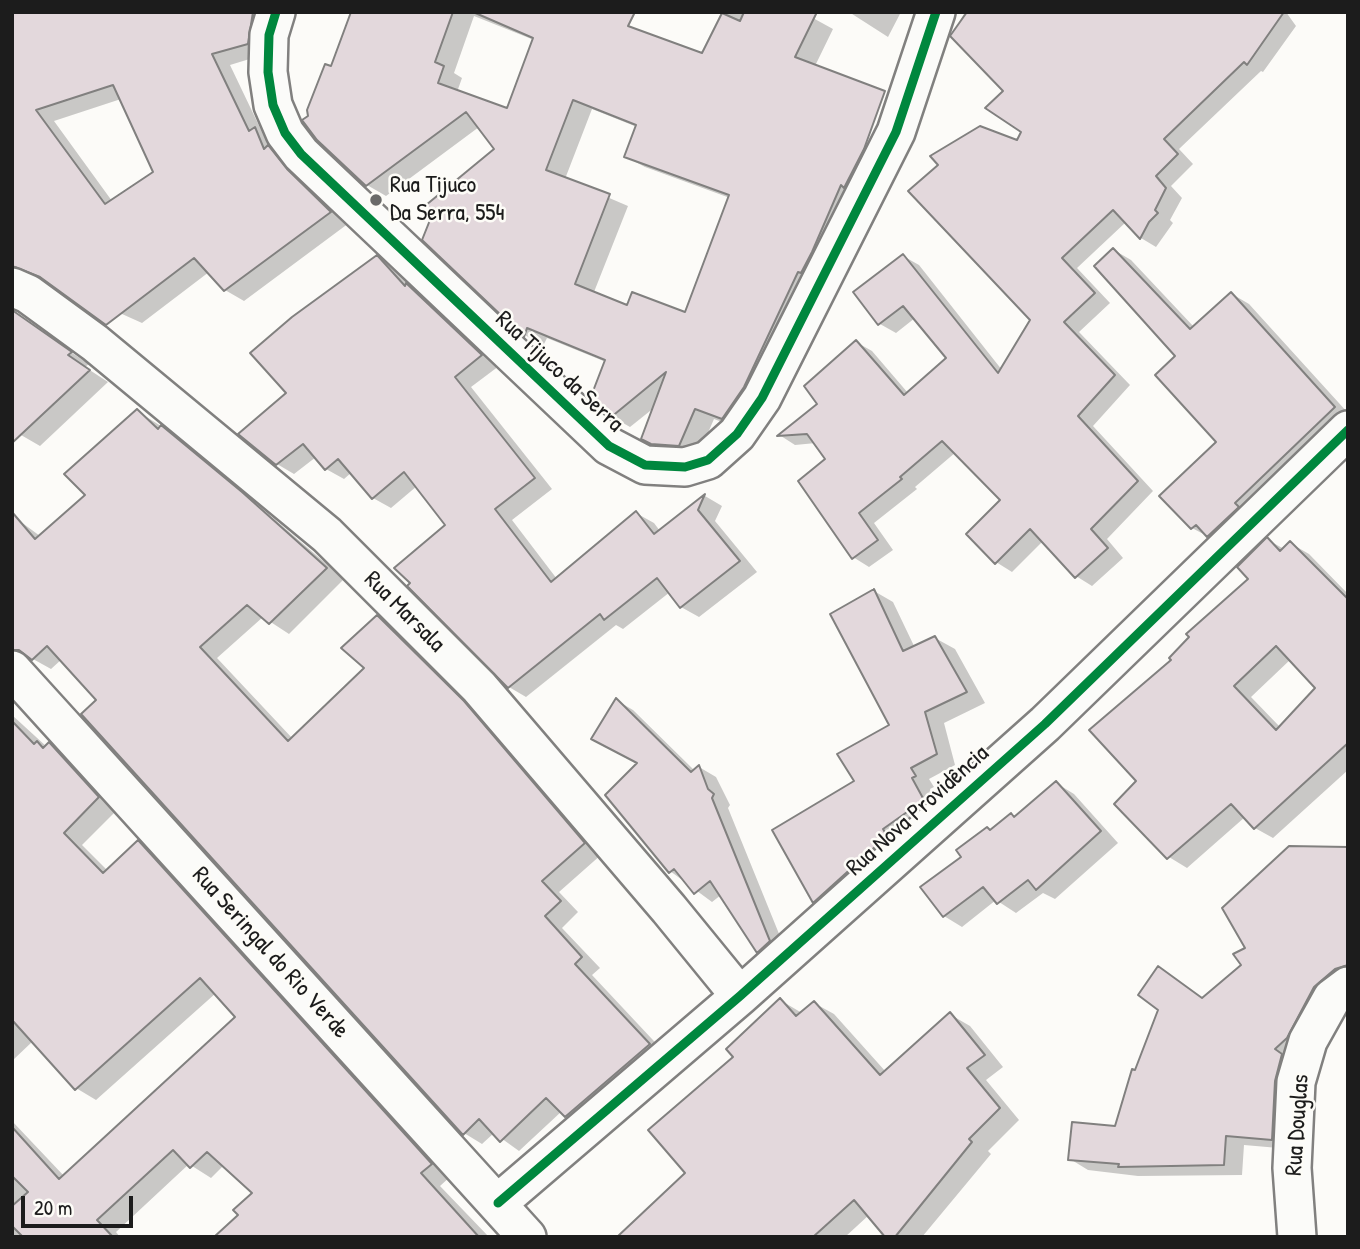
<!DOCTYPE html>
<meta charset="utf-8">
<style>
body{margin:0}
#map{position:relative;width:1360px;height:1249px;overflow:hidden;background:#fcfbf8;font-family:"Patrick Hand",sans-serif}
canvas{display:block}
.frame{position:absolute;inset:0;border:14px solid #1c1c1c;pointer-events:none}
.scale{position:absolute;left:21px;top:1196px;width:112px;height:32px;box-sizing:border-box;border:4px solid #1c1c1c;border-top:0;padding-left:9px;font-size:21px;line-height:24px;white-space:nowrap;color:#1c1c1c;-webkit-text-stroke:5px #fdfcf7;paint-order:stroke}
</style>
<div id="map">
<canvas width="1360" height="1249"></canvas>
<div class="frame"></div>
<div class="scale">20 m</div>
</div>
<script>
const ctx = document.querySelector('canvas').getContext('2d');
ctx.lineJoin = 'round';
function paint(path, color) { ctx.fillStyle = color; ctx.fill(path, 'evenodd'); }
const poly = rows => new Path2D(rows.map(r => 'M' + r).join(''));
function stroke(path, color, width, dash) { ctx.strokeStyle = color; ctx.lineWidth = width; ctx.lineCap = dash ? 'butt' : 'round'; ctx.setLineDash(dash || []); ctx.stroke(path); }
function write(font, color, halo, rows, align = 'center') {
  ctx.font = font + ' "Patrick Hand",sans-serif'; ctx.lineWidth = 5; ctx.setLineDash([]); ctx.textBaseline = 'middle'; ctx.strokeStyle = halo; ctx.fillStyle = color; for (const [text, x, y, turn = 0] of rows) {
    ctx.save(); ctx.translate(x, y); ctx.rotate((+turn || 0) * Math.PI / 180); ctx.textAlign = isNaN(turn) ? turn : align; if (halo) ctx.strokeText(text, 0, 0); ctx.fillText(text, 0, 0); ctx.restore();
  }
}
paint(poly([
 [12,12,267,12,266,54,230,65,263,134,273,140,349,223,244,301,225,290,209,272,142,323,62,287],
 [121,99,155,172,112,201,54,121],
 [353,12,588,12,703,55,724,12,802,12,833,29,815,66,865,85,884,96,850,163,869,174,741,429,714,419,698,456,671,454,643,438,655,407,630,427,611,416,606,362,547,338,543,346,525,335,424,239,433,216,423,210,496,149,479,127,386,196,367,185,332,68],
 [474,16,534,40,508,111,457,92,462,78,454,73],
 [592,109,637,127,626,157,645,167,730,198,686,314,628,307,594,292,628,206,565,179],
 [849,12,901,12,888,37],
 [965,12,1286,12,1296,26,1263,72,1261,71,1179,149,1193,164,1171,186,1182,198,1170,220,1173,223,1156,247,1141,238,1126,222,1077,268,1110,303,1079,332,1130,385,1093,426,1153,491,1107,539,1123,558,1092,586,1076,576,1043,541,1012,572,996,562,1003,500,956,452,915,487,917,489,874,523,893,550,869,567,853,557,828,459,816,443,795,445,781,436,820,404,856,342,872,351,908,393,949,358,915,318,896,333,880,324,903,256,919,265,1002,370,1032,320,1018,142,1023,131,1005,91,952,35],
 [1114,250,1131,260,1194,327,1232,294,1249,304,1348,413,1226,546,1192,528,1219,443,1178,357],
 [377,257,395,268,499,366,471,387,552,489,512,520,557,579,636,513,654,523,660,531,705,496,722,506,715,521,757,572,699,617,681,607,670,592,623,629,616,625,526,697,509,687,447,525,417,486,391,508,373,498,352,472,344,479,326,469,316,457,294,474,277,464,288,393],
 [54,341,89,364,85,367,108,382,40,446,21,435],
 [137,411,180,438,344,579,289,634,263,617,217,658,293,739,366,668,377,617,395,627,482,714,602,854,559,892,578,912,562,928,600,968,592,975,667,1055,585,1126,562,1111,519,1151,494,1133,482,1144,464,1133,62,659,51,669,33,659,17,519,40,536,88,495],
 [1268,540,1284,549,1290,543,1309,554,1348,594,1348,770,1273,838,1255,828,1245,817,1187,868,1169,857,1138,781,1174,660,1250,579],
 [1291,659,1317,688,1280,727,1251,697],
 [874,591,893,602,915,648,935,638,955,649,985,703,944,723,955,765,929,779,934,787,930,789,943,812,833,912,814,901,856,782,891,726],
 [616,700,633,710,695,771,699,767,716,777,730,805,728,808,786,951,775,961,758,951,721,895,712,902,670,871,639,763],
 [12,715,47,747,50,745,69,756,118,809,82,845,108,871,139,843,159,854,451,1176,440,1186,489,1237,217,1237,240,1215,254,1193,224,1165,211,1178,189,1164,116,1232,120,1237,12,1237,12,1121,65,1177,237,1017,216,993,96,1100,76,1088,33,1041,12,1061],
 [1056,783,1074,794,1118,843,1055,899,1043,893,1016,913,996,900,962,927,944,916,963,858,991,831,1012,815,1016,818],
 [1348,849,1348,984,1337,992,1290,1149,1244,1145,1242,1175,1138,1176,1088,1170,1070,1159,1116,1128,1160,1010,1159,969,1204,999,1244,965,1248,949],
 [780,1000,802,1013,814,1003,834,1014,886,1072,951,1015,970,1026,1003,1067,986,1080,1019,1120,988,1151,991,1154,922,1237,888,1237,869,1215,845,1237,620,1237,687,1173,735,1058]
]), '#0003');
const building = poly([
 [12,12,253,12,248,44,212,54,249,131,255,127,264,149,268,145,287,169,331,212,224,291,194,258,106,325,40,277,12,266,12,12],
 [113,85,153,172,105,204,36,110,113,85],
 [351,12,453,12,435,62,444,66,438,83,507,108,533,38,473,12,635,12,628,26,702,53,722,13,740,21,744,12,817,12,795,57,885,91,864,149,844,188,841,185,812,252,801,273,798,272,744,387,722,419,695,409,679,446,651,444,641,439,666,372,610,418,590,399,605,360,527,328,524,337,422,240,432,215,420,210,494,149,466,112,366,186,317,140,302,120,308,116,307,110,325,64,331,66,351,12],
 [573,100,636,125,624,157,729,195,685,312,632,292,627,305,575,284,610,194,546,170,573,100],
 [967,12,1284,12,1247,65,1244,62,1164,139,1178,154,1156,176,1166,188,1155,210,1158,213,1149,222,1140,239,1113,210,1062,258,1095,293,1064,322,1115,375,1078,416,1138,481,1091,529,1108,548,1075,578,1030,529,995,564,966,534,1000,500,942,441,900,477,902,479,859,513,878,540,852,559,798,481,825,459,807,434,777,436,817,404,804,386,856,340,904,395,946,358,903,306,878,325,853,292,903,254,998,373,1030,320,908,191,938,165,930,156,980,126,1017,140,1021,132,985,108,1003,91,950,36,967,12],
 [1113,248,1190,329,1231,292,1335,407,1235,503,1239,507,1207,537,1196,525,1191,529,1159,496,1216,442,1155,375,1175,356,1094,266,1113,248],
 [377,255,405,286,406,283,482,355,455,377,535,478,495,509,551,582,636,511,654,534,705,494,698,510,740,561,680,608,657,578,604,620,600,614,508,688,407,586,410,583,394,568,445,525,404,472,372,499,338,459,325,470,303,444,276,465,238,434,286,393,250,353,292,317,377,255],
 [12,310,72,352,68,355,90,370,12,443,12,310],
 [137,409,158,429,161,425,242,492,327,568,269,624,247,605,200,647,288,741,364,668,341,648,377,615,464,701,585,843,542,881,561,901,545,916,582,957,575,964,650,1044,565,1117,546,1098,500,1142,479,1119,463,1135,81,714,96,700,47,646,32,660,19,650,12,650,12,512,35,539,85,495,64,474,137,409],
 [1267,537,1280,551,1290,541,1348,599,1348,743,1254,829,1231,804,1167,859,1114,804,1136,781,1089,730,1171,660,1169,658,1189,637,1186,634,1248,579,1237,567,1267,537],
 [1276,646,1315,688,1276,730,1234,686,1276,646],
 [874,589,903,651,935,636,967,692,925,712,937,754,911,768,916,776,912,778,924,800,883,829,887,836,813,903,772,830,854,781,837,754,889,725,830,614,874,589],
 [616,698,691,772,699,765,708,789,714,794,712,798,770,941,757,953,710,881,694,894,674,869,669,873,605,795,637,763,591,739,616,698],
 [12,721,34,744,37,741,43,748,49,742,99,797,64,833,103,873,138,840,432,1164,421,1173,479,1237,214,1237,238,1215,233,1210,252,1193,207,1152,190,1168,173,1150,97,1220,113,1237,23,1237,12,1226,12,1206,28,1192,12,1176,12,1127,59,1179,235,1017,200,978,75,1090,12,1020,12,721],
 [1056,781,1101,831,1036,890,1028,880,997,904,983,887,943,917,920,887,961,857,956,850,987,827,990,830,1011,813,1014,817,1056,781],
 [1289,846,1348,847,1348,965,1335,969,1314,987,1287,1038,1275,1049,1282,1054,1275,1081,1272,1140,1226,1136,1224,1165,1118,1167,1119,1164,1068,1160,1072,1122,1115,1126,1132,1069,1135,1070,1158,1010,1138,995,1158,966,1202,998,1241,965,1233,954,1245,948,1222,908,1289,846],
 [780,998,796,1016,814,1001,880,1075,950,1012,985,1055,967,1068,1000,1108,969,1139,972,1142,895,1237,885,1237,854,1200,813,1237,617,1237,685,1173,648,1130,733,1057,726,1049,780,998]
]);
paint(building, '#e3d8dc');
stroke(building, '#81807f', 2);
const minor = poly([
 [276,12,269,35,268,72,273,105,285,133,301,154,609,446,645,465,685,467,708,460,737,434,762,398,896,132,936,12],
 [12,287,28,294,95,343,327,535,479,687,669,909,740,996],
 [12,670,527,1237],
 [498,1203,740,996,1045,724,1348,430],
 [1297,1237,1292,1168,1296,1082,1308,1041,1332,998,1348,986]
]);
stroke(minor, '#81807f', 42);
stroke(minor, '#fbfbf9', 37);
stroke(poly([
 [276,12,269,35,268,72,273,105,285,133,301,154,609,446,645,465,685,467,708,460,737,434,762,398,896,132,936,12],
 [498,1203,740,996,1045,724,1348,430]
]), '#00873e', 9);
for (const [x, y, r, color] of [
 [376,200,7,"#6a6a69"]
]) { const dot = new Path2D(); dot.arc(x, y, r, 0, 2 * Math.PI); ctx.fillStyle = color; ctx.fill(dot); stroke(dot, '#fdfcf7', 2.5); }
write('24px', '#1c1c1c', '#fdfcf7', [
 ["Rua Tijuco",390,186],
 ["Da Serra, 554",390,214]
], 'left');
write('24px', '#1c1c1c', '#fdfcf7', [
 ["Rua Tijuco da Serra",559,372,43],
 ["Rua Marsala",404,612,45],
 ["Rua Nova Providência",918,811,-42],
 ["Rua Seringal do Rio Verde",270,953,48],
 ["Rua Douglas",1298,1125,-86]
]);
</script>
